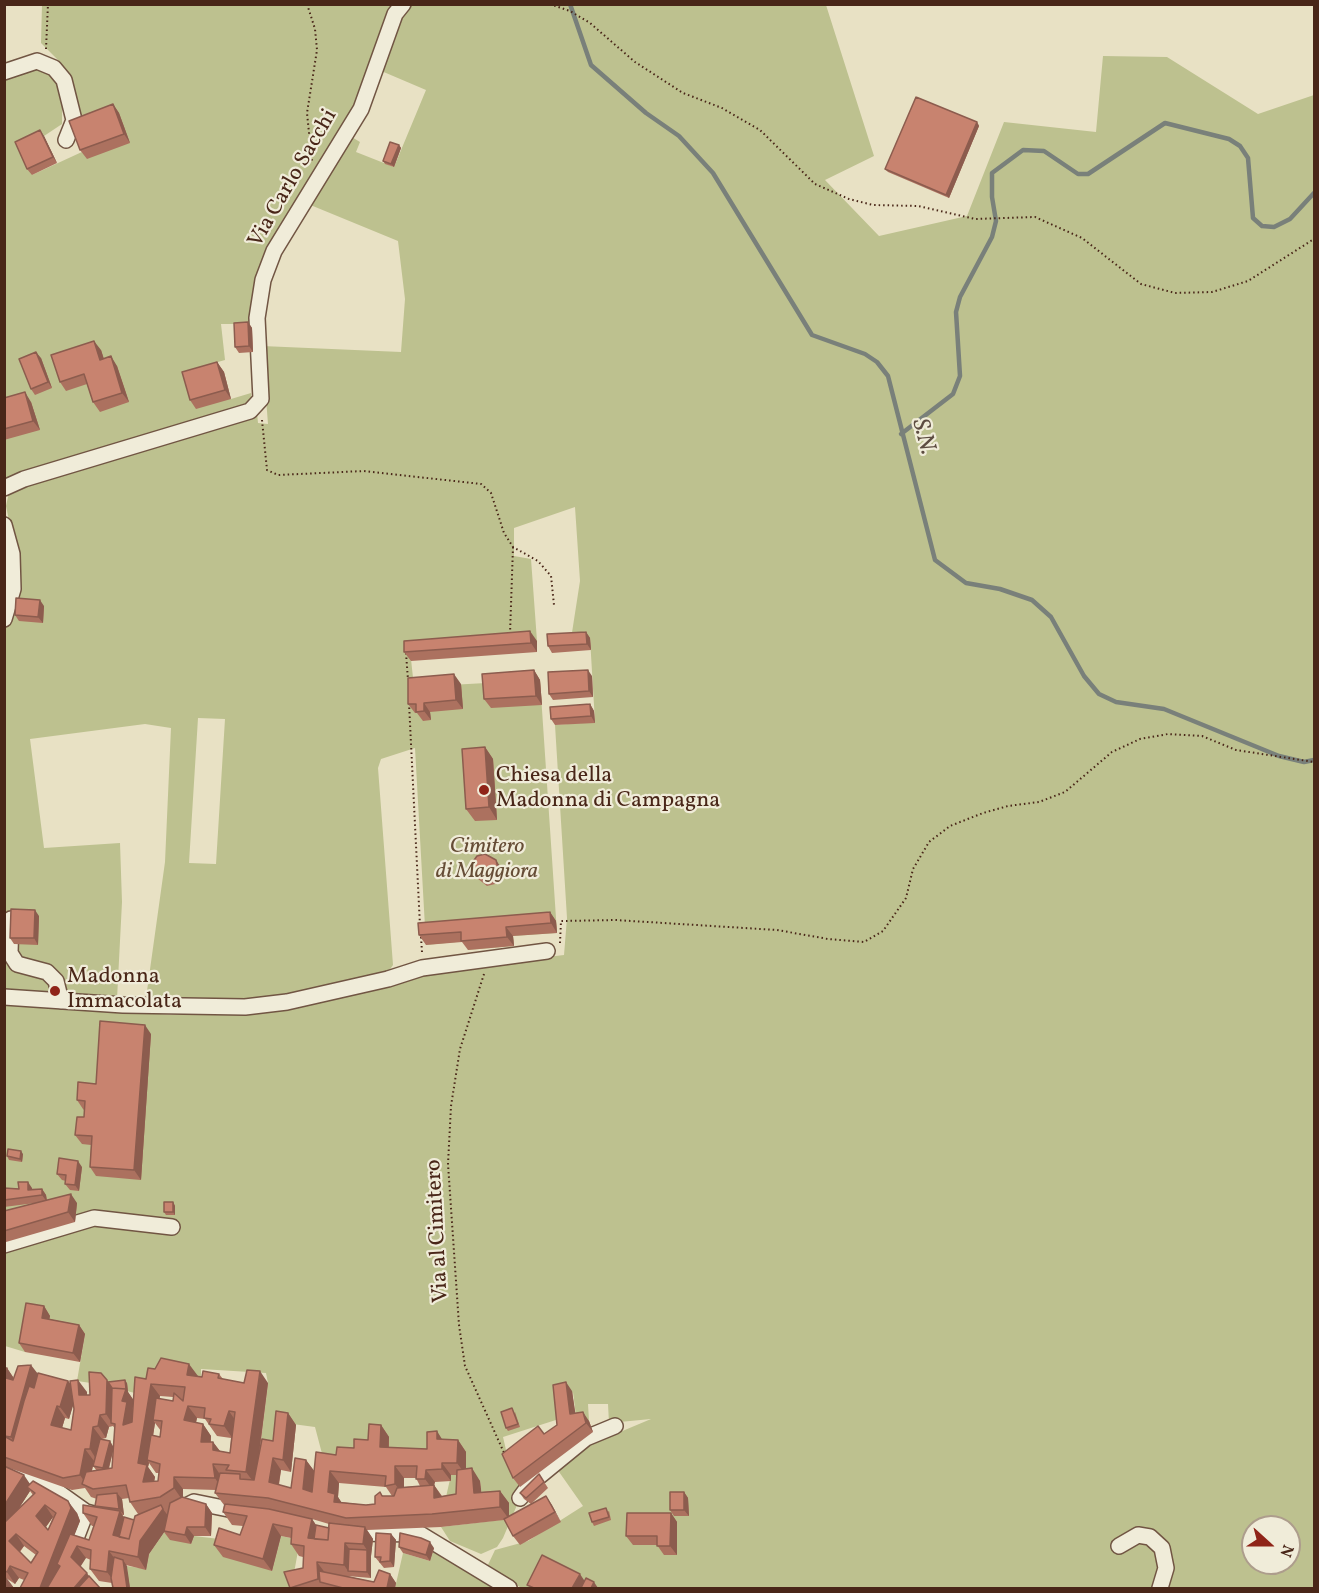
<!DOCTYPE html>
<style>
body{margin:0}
#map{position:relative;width:1319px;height:1593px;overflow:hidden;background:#e8e1c4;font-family:Vollkorn,serif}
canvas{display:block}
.frame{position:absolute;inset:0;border:6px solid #492618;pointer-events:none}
.north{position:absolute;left:1241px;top:1515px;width:60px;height:60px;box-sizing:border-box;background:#f0ecd9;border:2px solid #ad9d8c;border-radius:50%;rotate:111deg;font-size:16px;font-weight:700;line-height:24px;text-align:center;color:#492618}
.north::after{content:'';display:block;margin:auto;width:21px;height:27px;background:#8f2418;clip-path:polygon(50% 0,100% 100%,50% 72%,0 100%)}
</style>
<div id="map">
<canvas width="1319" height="1593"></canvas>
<div class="frame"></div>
<div class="north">N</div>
</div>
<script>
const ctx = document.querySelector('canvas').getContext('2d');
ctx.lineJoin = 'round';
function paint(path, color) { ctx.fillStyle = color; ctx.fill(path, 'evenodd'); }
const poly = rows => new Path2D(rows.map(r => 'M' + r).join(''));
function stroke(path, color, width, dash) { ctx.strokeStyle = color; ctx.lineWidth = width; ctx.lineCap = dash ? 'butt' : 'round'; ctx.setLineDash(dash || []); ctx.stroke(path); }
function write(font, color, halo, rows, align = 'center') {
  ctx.font = font + ' Vollkorn,serif'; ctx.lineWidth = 4.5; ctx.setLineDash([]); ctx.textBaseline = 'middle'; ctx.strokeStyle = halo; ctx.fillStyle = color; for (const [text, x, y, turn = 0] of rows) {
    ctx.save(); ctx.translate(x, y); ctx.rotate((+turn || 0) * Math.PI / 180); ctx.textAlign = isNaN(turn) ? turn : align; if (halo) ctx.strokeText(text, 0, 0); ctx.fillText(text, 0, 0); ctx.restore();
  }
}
paint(poly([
 [42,5,399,5,358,107,290,219,252,328,237,324,221,324,225,360,186,371,231,399,251,393,252,402,5,481,5,77,34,66,50,70,57,80,62,101,62,124,44,136,32,175,84,151,84,126,59,61,41,43],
 [403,5,826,5,874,156,825,180,879,236,967,216,1004,122,1096,132,1103,56,1167,57,1258,114,1314,95,1314,1588,598,1588,591,1584,522,1588,486,1569,495,1550,528,1541,583,1506,557,1469,582,1448,651,1419,609,1423,608,1404,588,1404,589,1421,577,1424,573,1392,562,1418,503,1437,509,1463,520,1487,520,1498,503,1538,497,1547,481,1554,450,1541,441,1527,509,1519,483,1505,480,1481,465,1507,443,1510,451,1475,435,1461,325,1465,315,1427,285,1423,271,1451,260,1449,268,1383,266,1373,201,1369,201,1385,143,1395,98,1384,77,1381,85,1334,33,1313,25,1352,5,1346,4,1001,171,1015,235,1011,431,971,564,955,567,918,555,725,595,722,590,638,571,639,580,581,575,507,514,528,514,556,531,559,537,641,410,650,414,687,540,680,557,933,513,936,514,946,468,950,467,941,426,945,415,748,381,759,378,768,393,965,388,972,300,993,235,1001,146,998,165,862,171,728,145,724,30,739,44,848,120,843,122,902,117,999,5,990,4,630,9,621,16,554,6,506,9,492,20,485,257,413,258,423,268,424,262,346,401,352,405,299,398,241,308,204,350,136,360,142,356,152,394,167,426,90,379,70],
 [198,718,225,719,216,864,189,863],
 [1253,1527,1289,1527,1289,1563,1253,1563],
 [172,1521,191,1544,194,1536,228,1540,272,1571,281,1536,300,1540,292,1584,294,1588,129,1588,127,1566,146,1569,149,1554],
 [434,1548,492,1588,395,1588,403,1553,430,1561]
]), '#bdc18f');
stroke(poly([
 [570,4,591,65,646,113,679,136,713,173,812,335,865,354,877,362,888,376,935,560,966,583,1000,589,1032,600,1051,617,1084,676,1099,694,1116,702,1164,709,1279,756,1304,762,1314,760],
 [901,434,953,394,960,376,956,312,960,297,992,237,996,221,992,197,992,173,1023,150,1044,151,1078,174,1088,174,1165,123,1229,139,1240,146,1248,158,1253,218,1262,226,1274,227,1290,219,1314,193]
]), '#79807a', 4.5);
const minor = poly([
 [4,72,37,61,54,68,64,80,74,120,66,140],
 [4,488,24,479,250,411,261,399,257,318,263,280,274,251,361,109,395,14,403,4],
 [4,525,12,554,13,589,4,619],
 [11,919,10,953,17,964,47,972,56,981,61,1001],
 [4,997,123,1005,245,1007,287,1002,388,979,422,968,547,951],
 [4,1245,94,1218,172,1227],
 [4,1470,58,1492,86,1512,101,1516],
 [520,1498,531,1483,586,1438,615,1426],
 [188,1505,194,1502,243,1512],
 [352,1533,420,1534,509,1588],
 [1119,1546,1138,1535,1150,1537,1162,1548,1166,1568,1160,1588],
 [57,1588,86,1512]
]);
stroke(minor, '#715543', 18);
stroke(poly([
 [307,4,315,29,317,50,307,113,312,162],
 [550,4,570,11,590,23,635,62,683,93,722,108,760,130,815,184,849,199,873,205,918,206,975,219,1035,217,1082,238,1141,284,1175,293,1212,292,1248,281,1314,239],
 [46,49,48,4],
 [262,420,267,470,278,475,364,471,481,484,491,493,504,533,513,547,538,561,551,576,554,605],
 [510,634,513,547],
 [406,653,408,680],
 [409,703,420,926],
 [421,937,422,952],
 [560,943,561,921,615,920,777,930,828,939,864,942,883,931,906,898,913,869,929,842,950,826,983,813,1008,806,1039,802,1065,792,1112,752,1140,739,1168,734,1202,736,1236,750,1314,762],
 [484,974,460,1049,451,1106,448,1164,459,1325,465,1366,505,1455]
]), '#492618', 2, [1.5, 3]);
stroke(minor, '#f0ecd9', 15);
paint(poly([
 [113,104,119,113,130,143,87,159,80,150],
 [977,122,979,126,949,198,888,172,885,169],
 [44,136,57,163,32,175,27,169],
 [399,145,401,148,394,167,385,164,383,161],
 [248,322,252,328,253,352,239,353,235,347],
 [101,350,104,359,117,366,129,402,100,412,93,402,87,384,66,391,60,382],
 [41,358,52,388,35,395,31,389],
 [217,362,224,372,231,399,196,409,190,400],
 [4,398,31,402,40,430,4,440],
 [44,606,43,623,19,621,15,615],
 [586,632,590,638,591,650,552,653,548,646],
 [537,641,537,652,411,661,404,652],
 [534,670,540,680,542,705,491,708,484,699],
 [592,676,593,697,553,700,549,694],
 [461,684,463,709,430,712,431,720,423,721,417,713,415,713,408,704],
 [590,704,594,711,595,723,555,725,551,719],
 [485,747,493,759,497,820,475,821,466,809],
 [500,866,502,874,495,884,487,886,477,878,473,872],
 [550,912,556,921,557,933,513,936,514,946,468,950,462,942,426,945,419,935],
 [39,916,38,945,14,944,10,938],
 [151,1034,141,1180,96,1176,90,1167,91,1145,82,1144,75,1135,84,1117,84,1110,83,1109,77,1100],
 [23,1154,22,1162,9,1160,7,1156],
 [82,1167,79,1191,70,1190,65,1184,66,1181,62,1180,57,1174],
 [4,1188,42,1189,46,1195,47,1200,77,1203,75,1222,6,1242,4,1240,4,1211,35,1203,4,1207],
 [173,1202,175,1206,175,1215,166,1215,164,1212],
 [44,1306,50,1316,49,1319,79,1325,85,1334,80,1362,25,1352,19,1343],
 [4,1368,7,1368,13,1377,13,1380,38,1374,68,1381,71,1384,87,1392,87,1395,90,1395,108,1382,127,1383,128,1392,133,1400,146,1379,198,1376,198,1377,202,1377,219,1374,223,1379,244,1383,268,1383,259,1457,273,1441,288,1413,296,1425,291,1472,281,1470,279,1485,291,1488,306,1460,314,1471,336,1455,354,1448,368,1440,381,1425,389,1437,389,1448,427,1449,442,1439,458,1440,466,1452,466,1469,480,1481,481,1492,500,1491,509,1503,509,1516,546,1496,561,1522,520,1545,513,1536,504,1520,441,1527,367,1530,373,1539,371,1556,371,1578,347,1576,374,1582,390,1574,396,1583,395,1588,290,1588,303,1568,303,1557,299,1556,291,1544,291,1538,281,1536,272,1571,223,1557,214,1545,240,1535,243,1526,232,1525,223,1512,224,1505,215,1493,216,1490,183,1489,183,1498,206,1504,212,1513,211,1536,194,1536,191,1544,170,1540,164,1532,149,1554,146,1570,126,1565,130,1588,113,1588,112,1583,99,1581,90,1569,91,1560,86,1558,24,1580,19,1578,15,1584,6,1578,14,1588,4,1588],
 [160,1396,173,1397,173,1401,159,1399],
 [73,1404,74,1409,71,1430,62,1428,65,1418,69,1419],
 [197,1418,205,1419,217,1436,231,1438,230,1453,220,1451,213,1442,211,1442,211,1436,203,1424,196,1423],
 [155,1423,161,1431,160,1437,153,1436],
 [113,1426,115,1429,113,1447,110,1441,102,1439,106,1438,109,1427],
 [113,1450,112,1468,109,1469],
 [149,1463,156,1473,159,1473,158,1481,154,1481,155,1477,148,1467],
 [93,1466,97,1471,92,1471],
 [9,1468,72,1490,85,1488,91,1497,97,1499,95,1506,97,1508,83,1513,92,1526,94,1526,89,1540,74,1535,80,1521,77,1513,30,1484],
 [451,1475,457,1475,456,1494,442,1496,434,1485,435,1482,451,1481],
 [404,1478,416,1478,420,1486,404,1487],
 [339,1483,386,1487,392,1496,383,1496,380,1492,375,1504,366,1505,341,1502,338,1497],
 [30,1491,33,1495,19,1508],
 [129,1498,130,1502,138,1514,134,1520,124,1517,122,1515,124,1515,122,1499],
 [53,1517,48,1530,46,1527],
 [312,1519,329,1524,329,1528,316,1525],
 [24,1546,36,1555,31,1563,20,1552],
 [572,1391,575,1413,589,1421,593,1432,520,1487,513,1478,544,1434,557,1425],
 [515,1412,520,1427,508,1431,506,1428],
 [539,1474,548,1488,531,1504,524,1499,520,1493],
 [684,1492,688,1498,689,1516,674,1516,670,1510],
 [609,1511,611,1520,594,1526,592,1522],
 [671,1513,677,1522,677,1555,664,1555,657,1545,633,1545,626,1536],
 [391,1534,396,1540,394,1567,384,1568,375,1557],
 [399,1547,434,1548,430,1561,403,1553]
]), '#ac715f');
paint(poly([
 [113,104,119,113,130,143,124,134],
 [977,122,979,126,949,198,946,195],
 [40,130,44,136,57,163,53,157],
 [399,145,401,148,394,167,391,164],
 [248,322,252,328,253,352,249,346],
 [94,341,101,350,107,369,100,360],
 [36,352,41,358,52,388,48,382],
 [111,356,117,366,129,402,122,393],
 [217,362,224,372,231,399,225,390],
 [25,392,31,402,40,430,33,421],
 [40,600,44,606,43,623,38,617],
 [530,631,537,641,537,652,531,643],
 [586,632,590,638,591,650,587,644],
 [534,670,540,680,542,705,536,696],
 [588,670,592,676,593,697,589,691],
 [454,674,461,684,463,709,456,700],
 [424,703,430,712,431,720,424,711],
 [590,704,594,711,595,723,591,716],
 [485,747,493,759,497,820,489,807],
 [496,860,500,866,502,874,495,884,491,878],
 [35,910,39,916,38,945,34,938],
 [550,912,556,921,557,933,551,923],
 [506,927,513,936,514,946,507,937],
 [145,1025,151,1034,141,1180,134,1170],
 [21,1151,23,1154,22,1162,20,1159],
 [78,1161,82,1167,79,1191,75,1185],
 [28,1182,32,1188,32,1196,28,1190],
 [42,1189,46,1195,47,1202,42,1195],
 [71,1194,77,1203,75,1222,68,1212],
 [173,1202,175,1206,175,1215,173,1212],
 [44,1306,50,1316,48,1327,42,1318],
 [79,1325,85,1334,80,1362,73,1353],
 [189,1364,198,1376,196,1387,187,1375],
 [31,1365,38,1374,17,1446,11,1437],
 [7,1368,13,1377,13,1387,6,1378],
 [260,1371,268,1383,255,1484,246,1472],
 [78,1380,87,1392,87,1407,79,1395],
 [107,1380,115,1392,112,1423,106,1414],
 [125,1380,127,1383,128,1392,135,1402,132,1409,136,1415,132,1437,123,1425,122,1401],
 [68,1381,77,1393,69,1419,60,1407],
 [566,1382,572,1391,577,1424,570,1414],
 [151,1384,160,1396,156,1420,153,1420,155,1423,149,1461,147,1460,149,1463,148,1467,155,1477,152,1495,143,1482,138,1463],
 [57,1406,65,1418,59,1438,51,1425],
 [188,1406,197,1418,193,1433,184,1420],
 [229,1411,237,1423,233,1439,224,1426],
 [583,1412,589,1421,593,1432,586,1423],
 [288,1413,296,1425,291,1472,283,1460],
 [100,1415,109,1427,106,1438,98,1426],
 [203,1424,211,1436,209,1455,201,1442],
 [381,1425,389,1437,388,1459,380,1447],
 [93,1427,102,1439,98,1462,90,1449],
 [437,1431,445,1444,437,1439],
 [458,1440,466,1452,466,1475,457,1463],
 [110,1441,114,1448,107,1474,103,1468],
 [213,1442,222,1454,213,1450],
 [85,1449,94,1461,88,1487,80,1475],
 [273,1458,281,1470,277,1494,269,1482],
 [306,1460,315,1472,312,1502,303,1489],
 [442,1463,451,1475,451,1481,442,1469],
 [213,1464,221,1476,223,1491,215,1478],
 [395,1466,404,1478,404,1496,395,1484],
 [472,1468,480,1481,483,1505,474,1493],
 [426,1470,435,1482,434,1485,442,1497,434,1498,434,1491,425,1479],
 [330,1471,339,1483,338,1497,344,1506,343,1514,328,1492],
 [24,1475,32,1487,27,1487,30,1491,4,1532,4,1506],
 [174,1477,183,1489,183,1501,174,1488],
 [500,1491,509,1503,509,1519,500,1507],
 [684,1492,688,1498,689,1516,684,1510],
 [117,1493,122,1499,124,1515,119,1509],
 [546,1496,552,1505,561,1522,555,1512],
 [68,1501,77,1513,80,1521,54,1588,40,1588],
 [206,1504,212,1513,211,1536,205,1527],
 [45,1505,53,1517,45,1528,36,1516],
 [163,1509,172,1521,149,1554,146,1570,138,1557,140,1541],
 [120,1511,128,1524,118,1541,113,1535],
 [671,1513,677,1522,677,1555,670,1546],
 [312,1519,320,1531,318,1545,308,1538],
 [273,1524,281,1536,272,1571,263,1559],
 [187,1527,194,1536,191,1544,185,1535],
 [365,1527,373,1539,371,1556,371,1578,367,1572,367,1550,363,1544],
 [16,1534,24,1546,18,1553,9,1541],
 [391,1534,396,1540,394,1567,390,1561],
 [430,1542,434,1548,430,1561,426,1555],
 [345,1543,354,1555,348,1571,344,1565],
 [77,1546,86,1558,79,1569,71,1557],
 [109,1551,118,1563,116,1584,107,1572],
 [123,1560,127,1566,130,1588,127,1588],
 [317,1562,326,1574,320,1582,318,1579],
 [10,1566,19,1578,15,1584,7,1572],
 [87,1573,95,1585,92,1588,74,1588],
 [390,1574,396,1583,395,1588,387,1588],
 [580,1574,586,1583,584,1588,572,1588],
 [5,1576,14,1588,4,1588,4,1579],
 [594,1582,598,1588,591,1588]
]), '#8c5c4e');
const building = poly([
 [916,97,977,122,946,195,885,169,916,97],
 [113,104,124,134,80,150,69,121,113,104],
 [40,130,53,157,27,169,15,142,40,130],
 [390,142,399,145,391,164,383,161,390,142],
 [248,322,249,346,235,347,234,323,248,322],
 [94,341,100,360,111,356,122,393,93,402,84,374,60,382,51,355,94,341],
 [36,352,48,382,31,389,19,359,36,352],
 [217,362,225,390,190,400,182,372,217,362],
 [25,392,33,421,4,429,4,398,25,392],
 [16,598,40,600,38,617,15,615,16,598],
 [530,631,531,643,404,652,404,641,530,631],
 [586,632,587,644,548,646,547,634,586,632],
 [534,670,536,696,484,699,482,674,534,670],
 [588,670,589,691,549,694,548,672,588,670],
 [454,674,456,700,424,703,424,711,416,712,416,704,408,704,408,678,454,674],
 [590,704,591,716,551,719,550,707,590,704],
 [485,747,489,807,466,809,462,749,485,747],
 [485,854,496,860,498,868,491,878,483,879,473,872,472,863,477,856,485,854],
 [11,909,35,910,34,938,10,938,11,909],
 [550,912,551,923,506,927,507,937,461,941,461,932,419,935,418,923,550,912],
 [100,1021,145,1025,134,1170,90,1167,92,1136,75,1135,77,1117,84,1117,85,1101,77,1100,78,1082,96,1084,100,1021],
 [8,1149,21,1151,20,1159,7,1156,8,1149],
 [59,1158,78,1161,75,1185,65,1184,66,1175,57,1174,59,1158],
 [18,1182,28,1182,28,1190,42,1189,42,1195,4,1200,4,1188,19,1189,18,1182],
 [71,1194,68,1212,4,1231,4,1211,71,1194],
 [164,1202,173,1202,173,1212,164,1212,164,1202],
 [26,1303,44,1306,42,1318,79,1325,73,1353,19,1343,26,1303],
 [161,1358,189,1364,187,1375,202,1377,203,1371,219,1374,218,1378,244,1383,247,1370,260,1371,246,1472,226,1470,229,1465,213,1464,215,1478,174,1477,174,1488,160,1497,130,1502,126,1485,93,1489,82,1484,86,1472,112,1468,115,1424,111,1423,112,1388,126,1389,122,1401,127,1402,123,1425,132,1422,135,1377,146,1379,148,1368,155,1369,161,1358],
 [151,1384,185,1387,183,1401,174,1393,173,1401,156,1398,153,1420,162,1421,160,1437,151,1435,147,1460,160,1464,158,1481,143,1482,147,1465,138,1463,151,1384],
 [188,1406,205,1408,204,1418,211,1419,209,1424,224,1426,229,1411,235,1412,230,1453,213,1450,213,1442,201,1442,203,1424,184,1420,188,1406],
 [31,1365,11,1437,4,1436,4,1368,7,1368,6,1378,13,1380,18,1366,31,1365],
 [89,1372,101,1373,107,1380,106,1414,100,1415,98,1426,93,1427,90,1449,85,1449,80,1475,63,1478,4,1457,4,1436,13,1441,24,1401,29,1386,34,1388,38,1373,68,1381,60,1407,57,1406,51,1425,71,1430,74,1409,70,1381,78,1380,79,1395,90,1395,89,1372],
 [125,1380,126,1389,112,1388,108,1382,125,1380],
 [566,1382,570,1414,583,1412,586,1423,513,1478,502,1454,538,1426,544,1434,557,1425,553,1385,566,1382],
 [512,1408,518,1424,506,1428,501,1412,512,1408],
 [276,1411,288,1413,283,1460,273,1458,269,1482,291,1488,295,1458,306,1460,303,1489,312,1492,316,1452,336,1455,337,1447,354,1448,354,1439,368,1440,369,1424,381,1425,380,1447,427,1449,427,1432,437,1431,437,1439,458,1440,457,1463,442,1463,442,1469,426,1470,425,1479,416,1479,417,1466,395,1466,395,1484,385,1486,386,1476,330,1471,328,1492,335,1494,334,1502,366,1505,375,1504,375,1496,380,1492,382,1496,394,1496,397,1488,434,1485,434,1498,456,1494,457,1470,472,1468,474,1493,500,1491,500,1507,432,1514,346,1518,268,1498,215,1493,220,1473,240,1474,240,1479,254,1480,262,1439,273,1441,276,1411],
 [100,1439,110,1441,103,1468,93,1466,100,1439],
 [4,1466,24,1475,4,1506,4,1466],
 [539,1474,544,1482,526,1498,520,1493,539,1474],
 [33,1481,68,1501,71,1508,40,1588,20,1588,28,1573,10,1566,7,1572,4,1570,4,1523,35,1493,27,1487,33,1481],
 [45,1505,56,1513,48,1530,36,1516,45,1505],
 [16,1534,38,1552,31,1563,9,1541,16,1534],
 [670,1492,684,1492,684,1510,670,1510,670,1492],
 [117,1493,119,1509,95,1506,97,1495,117,1493],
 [546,1496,555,1512,513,1536,504,1519,546,1496],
 [182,1497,206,1504,205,1527,187,1527,185,1535,164,1531,170,1503,182,1497],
 [225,1504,269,1509,312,1519,308,1538,328,1540,329,1523,365,1527,363,1544,345,1543,344,1565,317,1562,318,1579,290,1588,284,1572,303,1568,304,1546,291,1544,292,1528,273,1524,263,1559,214,1545,219,1528,240,1535,247,1516,223,1512,225,1504],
 [83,1505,120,1511,113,1535,129,1539,135,1516,161,1505,163,1509,140,1541,138,1557,109,1551,107,1572,90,1569,91,1550,77,1546,71,1557,87,1573,74,1588,47,1588,60,1566,57,1564,70,1534,89,1540,97,1517,83,1513,83,1505],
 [606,1508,609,1517,592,1522,589,1513,606,1508],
 [627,1513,671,1513,670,1546,657,1546,657,1536,626,1536,627,1513],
 [124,1517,134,1520,129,1539,119,1537,124,1517],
 [316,1525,329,1528,328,1540,314,1539,316,1525],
 [376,1533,391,1534,390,1561,380,1562,381,1557,375,1557,376,1533],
 [400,1533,421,1538,430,1542,426,1555,399,1547,400,1533],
 [349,1549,367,1550,367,1572,348,1571,349,1549],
 [542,1555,580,1574,572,1588,534,1588,527,1585,542,1555],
 [114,1557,123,1560,127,1588,113,1588,111,1578,114,1557],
 [379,1570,390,1574,387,1588,343,1588,320,1582,319,1571,374,1582,379,1570],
 [89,1576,100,1588,78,1588,89,1576],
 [586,1578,594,1582,591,1588,581,1588,586,1578]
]);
paint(building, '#c8836f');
stroke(building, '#8c5c4e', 1.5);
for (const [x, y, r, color] of [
 [484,790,6,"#8f2418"],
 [55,991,6,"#8f2418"]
]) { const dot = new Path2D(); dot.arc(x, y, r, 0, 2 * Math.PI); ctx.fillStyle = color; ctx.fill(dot); stroke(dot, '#f0ecd9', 2); }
write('22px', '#492618', '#f0ecd9', [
 ["Via Carlo Sacchi",294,179,-60],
 ["Via al Cimitero",439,1231,-93]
]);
write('22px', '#492618', '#f0ecd9', [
 ["Chiesa della",496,777],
 ["Madonna di Campagna",496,802],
 ["Madonna",67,978],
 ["Immacolata",67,1003]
], 'left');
write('italic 22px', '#664d36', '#f0ecd9', [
 ["Cimitero",487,848],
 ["di Maggiora",487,873]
]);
write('italic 24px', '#5d4c41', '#f0ecd9', [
 ["S.N.",922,437,75]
]);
</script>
